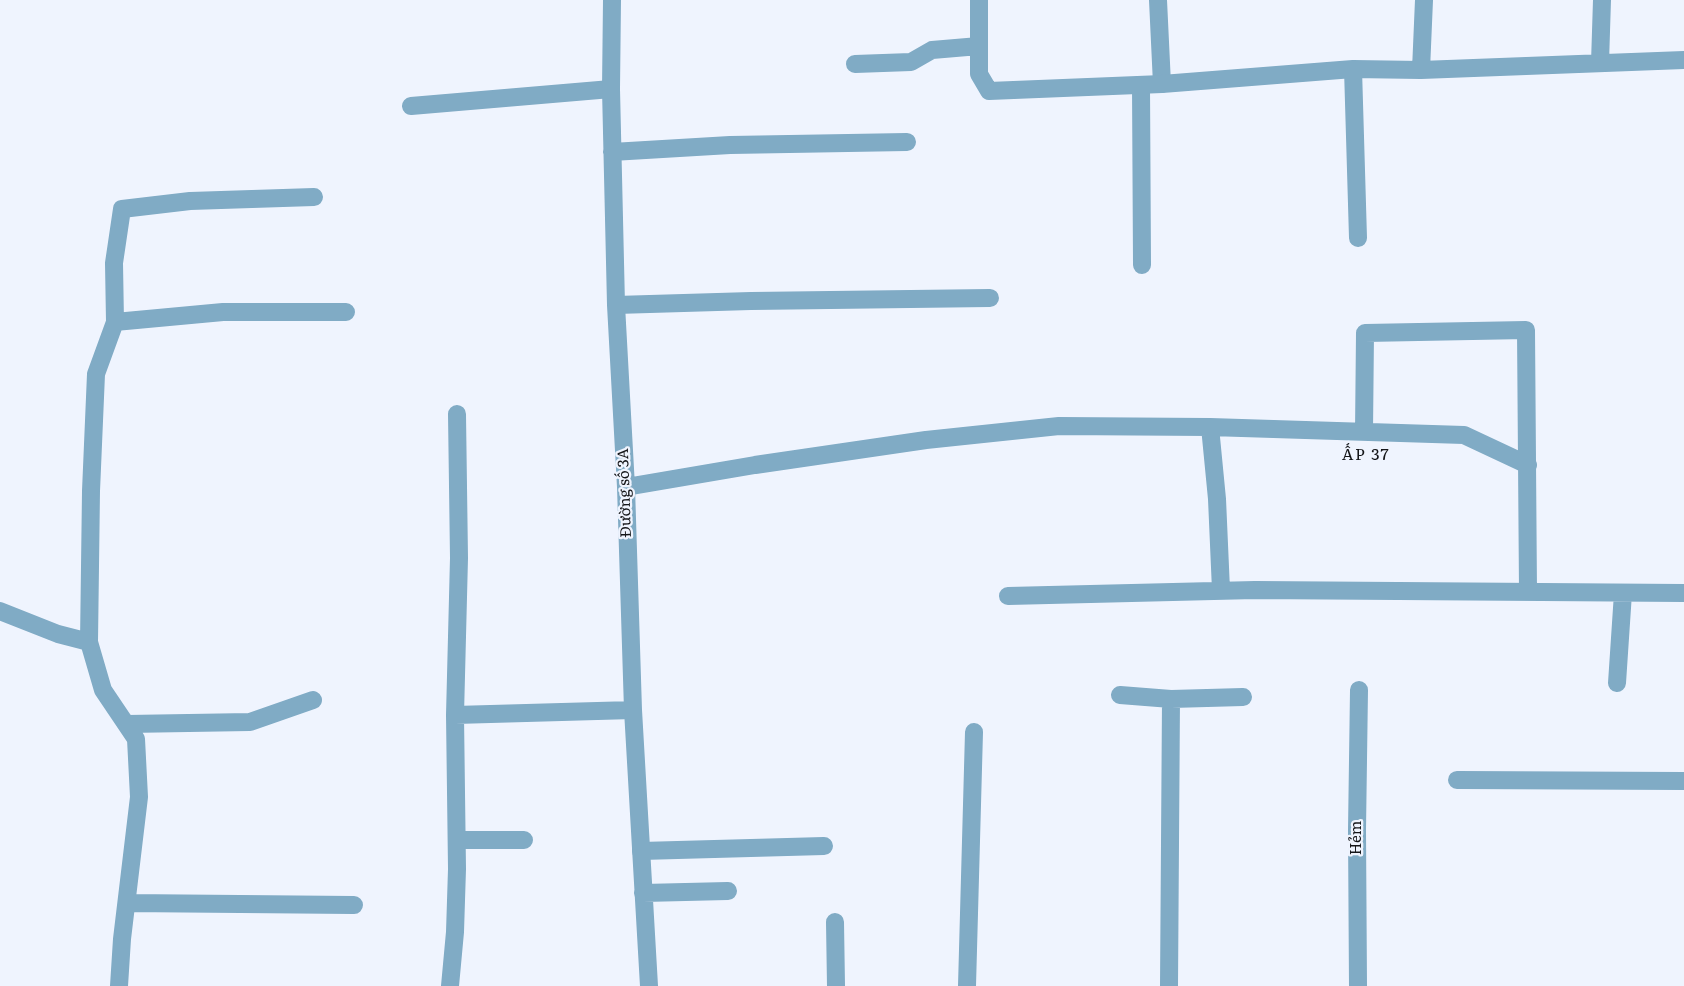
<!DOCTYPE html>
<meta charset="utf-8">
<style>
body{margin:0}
canvas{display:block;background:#eff4fe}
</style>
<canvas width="1684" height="986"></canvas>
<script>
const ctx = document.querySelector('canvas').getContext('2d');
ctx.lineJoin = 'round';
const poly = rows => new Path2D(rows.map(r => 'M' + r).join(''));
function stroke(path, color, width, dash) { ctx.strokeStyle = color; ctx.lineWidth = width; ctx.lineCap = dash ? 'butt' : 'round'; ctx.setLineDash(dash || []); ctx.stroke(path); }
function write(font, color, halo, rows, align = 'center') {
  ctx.font = font + ' Literata,serif'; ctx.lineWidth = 4.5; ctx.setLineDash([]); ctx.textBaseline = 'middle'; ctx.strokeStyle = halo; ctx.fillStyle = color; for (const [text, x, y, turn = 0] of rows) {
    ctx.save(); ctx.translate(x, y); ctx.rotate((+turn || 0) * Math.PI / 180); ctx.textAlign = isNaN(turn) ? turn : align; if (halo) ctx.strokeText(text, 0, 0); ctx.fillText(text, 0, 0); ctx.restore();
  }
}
stroke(poly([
 [1158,0,1162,84],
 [411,106,611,89],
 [641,851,824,846]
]), '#80abc5', 18);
stroke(poly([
 [612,0,611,89,616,305,626,487,633,710,649,986],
 [979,0,979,74,989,91,1162,84,1353,69,1421,70,1684,60],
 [1600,63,1602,0],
 [855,64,911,62,932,50,979,46],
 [1353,69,1358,238],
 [1421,70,1424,0],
 [1141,85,1142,265],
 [612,152,730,145,907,142],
 [616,305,751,301,990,298],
 [115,322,114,263,122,209,190,201,314,197],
 [1210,427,1217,499,1221,590],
 [1364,432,1365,333,1526,330,1528,592],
 [626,487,755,465,926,440,1059,426,1210,427,1464,435,1528,465],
 [1008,596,1255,590,1684,593],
 [0,611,58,634,89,642,103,690,136,739,139,797,122,939,119,986],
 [89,642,91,491,96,374,115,322,223,312,346,312],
 [1617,683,1623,593],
 [1120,695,1171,699,1243,697],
 [455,715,633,710],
 [127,724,250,722,313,700],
 [1457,780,1684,781],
 [457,840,524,840],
 [643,893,728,891],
 [127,903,354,905],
 [835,922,836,986],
 [450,986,455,932,457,869,455,715,459,558,457,414],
 [967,986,974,732],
 [1169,986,1171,699],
 [1358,986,1357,830,1359,690]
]), '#80abc5', 18);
write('15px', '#141518', '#eff4fe', [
 ["Đường số 3A",625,493,-92],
 ["Hẻm",1357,838,-90]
]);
ctx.letterSpacing = '1.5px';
write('16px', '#141518', '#eff4fe', [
 ["ẤP 37",1366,455]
]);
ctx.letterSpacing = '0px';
</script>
